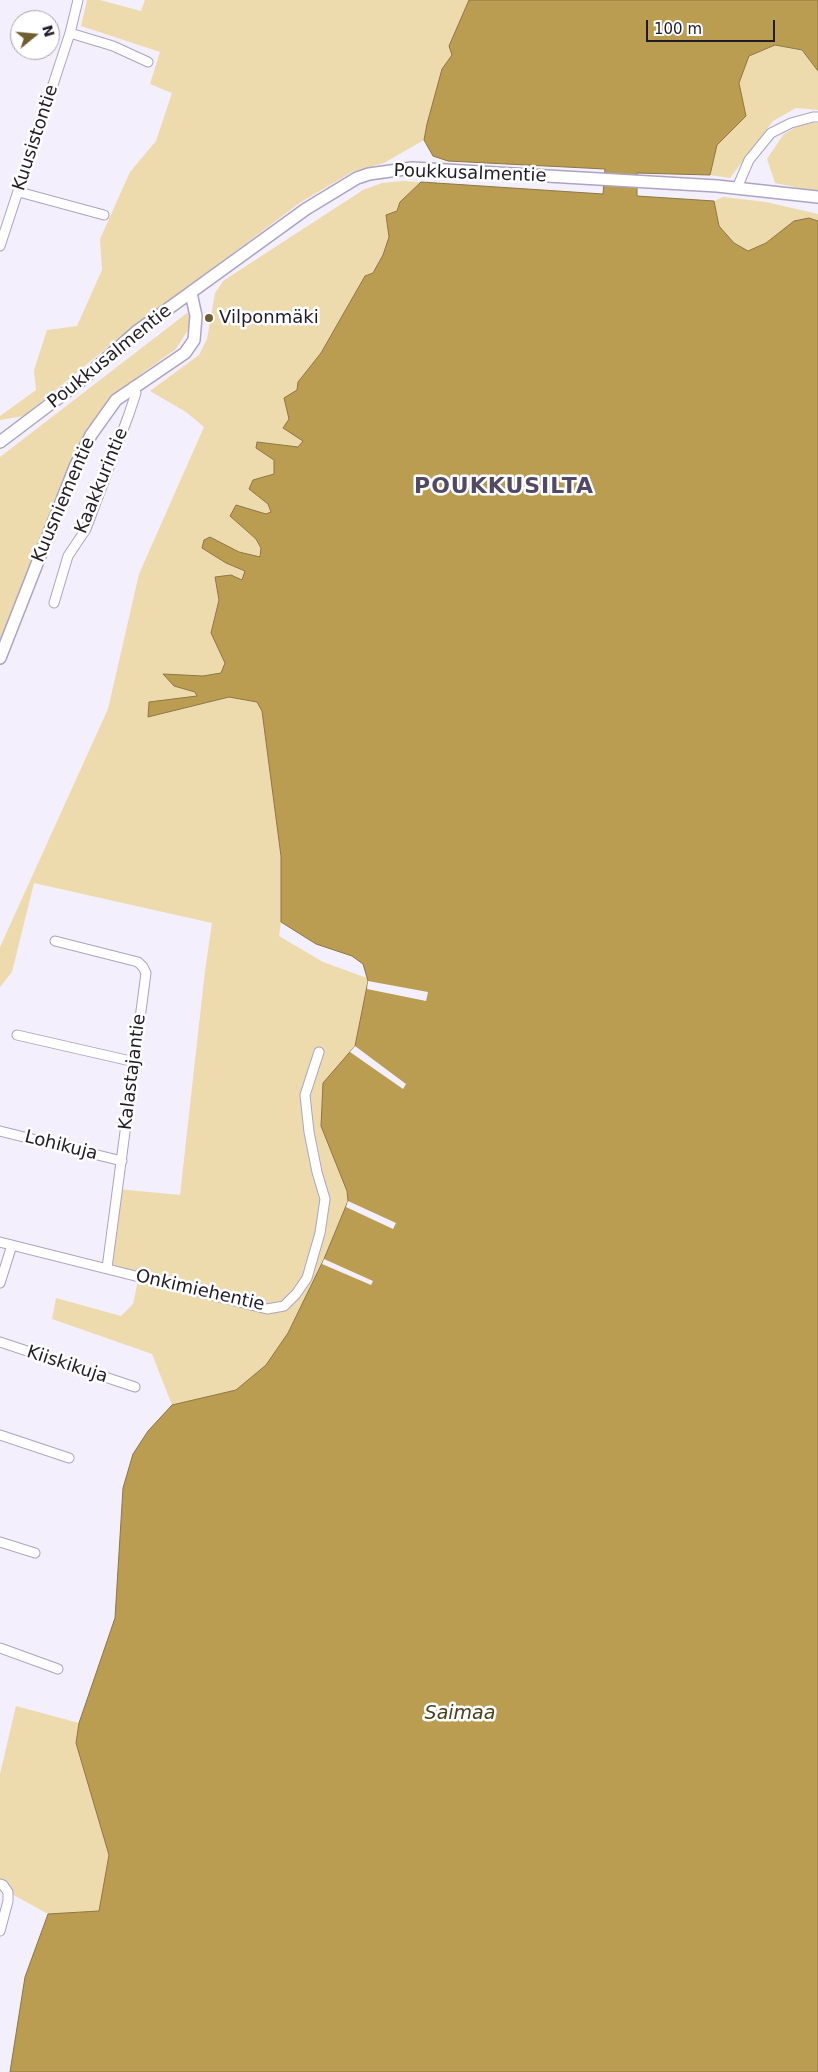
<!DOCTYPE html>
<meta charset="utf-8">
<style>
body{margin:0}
#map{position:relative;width:818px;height:2072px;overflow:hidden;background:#f3effd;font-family:"DejaVu Sans",sans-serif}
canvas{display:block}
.north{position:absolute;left:10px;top:10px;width:50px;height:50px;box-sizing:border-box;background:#fff;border:1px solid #a5a4a9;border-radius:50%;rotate:73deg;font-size:14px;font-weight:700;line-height:20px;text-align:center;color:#1f1b27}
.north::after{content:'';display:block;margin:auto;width:18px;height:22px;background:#705e2c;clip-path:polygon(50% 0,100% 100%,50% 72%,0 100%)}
.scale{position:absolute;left:646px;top:20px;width:129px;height:22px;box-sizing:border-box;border:2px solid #1f1b27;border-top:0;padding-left:6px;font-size:15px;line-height:18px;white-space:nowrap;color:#1f1b27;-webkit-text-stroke:4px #fff;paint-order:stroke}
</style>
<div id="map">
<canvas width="818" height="2072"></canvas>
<div class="north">N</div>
<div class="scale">100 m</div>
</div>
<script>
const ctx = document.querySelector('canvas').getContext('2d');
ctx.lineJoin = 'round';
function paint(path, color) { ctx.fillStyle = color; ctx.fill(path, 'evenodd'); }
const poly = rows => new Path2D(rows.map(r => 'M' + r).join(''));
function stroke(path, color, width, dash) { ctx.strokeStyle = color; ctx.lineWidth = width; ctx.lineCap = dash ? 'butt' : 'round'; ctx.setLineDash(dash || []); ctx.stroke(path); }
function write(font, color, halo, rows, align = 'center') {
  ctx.font = font + ' "DejaVu Sans",sans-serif'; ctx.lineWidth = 5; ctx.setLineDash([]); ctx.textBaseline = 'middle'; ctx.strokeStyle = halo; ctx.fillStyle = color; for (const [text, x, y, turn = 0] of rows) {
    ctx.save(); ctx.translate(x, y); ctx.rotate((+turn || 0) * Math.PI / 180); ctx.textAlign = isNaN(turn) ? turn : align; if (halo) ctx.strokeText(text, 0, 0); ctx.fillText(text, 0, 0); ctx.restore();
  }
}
paint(poly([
 [87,0,100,0,141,11,145,0,469,0,449,46,452,55,442,69,424,140,384,163,354,171,301,202,115,341,24,416,0,420,0,416,36,390,34,370,47,330,77,326,102,270,100,239,130,172,156,141,172,93,150,84,160,52,81,26],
 [775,45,802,51,818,71,818,110,796,108,773,121,730,178,710,175,717,145,746,116,739,83,749,56],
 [804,122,818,123,818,192,775,183,767,159,783,135],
 [402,181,421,182,400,202,397,211,386,215,389,237,383,255,373,273,365,276,321,353,298,382,303,441,298,447,257,442,256,448,275,460,274,474,254,480,249,489,268,504,271,513,266,514,236,505,230,516,256,539,261,548,260,558,239,552,210,537,202,548,226,563,245,571,243,580,231,575,215,577,219,600,211,633,225,663,222,673,203,676,164,674,174,686,195,692,198,696,150,702,149,717,229,697,258,702,262,711,281,856,281,922,279,936,323,962,367,978,368,981,355,1046,350,1052,321,1126,347,1191,348,1201,322,1264,288,1333,266,1365,236,1390,172,1405,152,1354,52,1319,56,1298,121,1316,133,1304,139,1276,107,1268,117,1189,180,1195,205,971,212,923,34,883,12,972,0,987,0,947,108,709,139,574,204,427,186,412,150,391,199,355,207,339,215,293,223,281,363,190,382,183],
 [723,197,766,202,818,214,818,221,809,218,794,221,766,243,748,251,734,243,719,226,714,201],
 [187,313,191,317,188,330,176,349,141,374,108,403,0,658,0,457],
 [16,1706,79,1723,76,1743,109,1855,99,1911,48,1914,8,1892,0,1884,0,1774]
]), '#eddbad');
const water = poly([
 [469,0,818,0,818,71,802,50,775,45,749,56,739,83,746,116,717,145,710,175,637,173,637,196,714,201,719,226,734,243,748,251,766,243,794,221,809,218,818,221,818,2072,10,2072,25,1977,48,1914,99,1911,109,1855,76,1743,79,1723,115,1618,123,1488,133,1454,148,1431,172,1405,236,1390,266,1365,288,1333,324,1259,348,1201,347,1191,321,1126,323,1083,355,1046,368,981,363,964,352,956,316,944,281,922,281,856,262,711,257,702,229,697,148,717,149,702,197,696,195,692,174,686,163,674,203,676,221,673,225,663,211,633,219,600,215,577,231,575,242,580,245,571,226,563,202,548,204,540,210,537,239,552,260,557,261,548,256,539,230,516,236,505,266,514,271,512,268,504,249,489,253,480,274,474,274,460,256,448,257,442,298,447,303,441,283,428,289,419,284,398,297,390,298,382,321,353,365,276,373,273,383,255,389,237,386,215,397,211,400,202,421,182,603,194,605,169,448,161,433,156,424,140,427,124,442,69,452,55,449,46,469,0]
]);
paint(water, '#ba9d50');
stroke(water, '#8c7644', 1);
paint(poly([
 [368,981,428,992,426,1001,367,989],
 [355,1046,406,1084,403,1089,350,1052],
 [348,1201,396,1223,393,1229,346,1207],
 [324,1259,373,1281,371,1285,322,1264]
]), '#f3effd');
const minor = poly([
 [70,33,113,46,148,62],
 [737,188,749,160,771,133,791,123,813,117,818,117],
 [19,192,104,215],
 [0,246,70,33,78,0],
 [54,603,68,556,86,529,129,414,136,393,133,387],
 [55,941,138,962,143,967,146,973,107,1268],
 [17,1035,135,1062],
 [0,1131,122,1161],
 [0,1242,267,1309,284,1306,296,1294,307,1278,320,1233,325,1199,317,1172,309,1132,305,1095,319,1052],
 [0,1283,12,1245],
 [0,1342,135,1387],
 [0,1435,69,1458],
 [0,1542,35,1553],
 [0,1648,58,1669],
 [0,1884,3,1885,8,1892,8,1901,0,1931]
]);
const tertiary = poly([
 [0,442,82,380,136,332,306,209,357,178,369,174,412,168,717,186,818,197],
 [0,658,75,467,91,435,116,400,185,353,194,340,196,316,191,293]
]);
stroke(minor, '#ada3c3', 11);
stroke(tertiary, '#ada3c3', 14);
stroke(minor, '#fff', 9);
stroke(tertiary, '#fff', 11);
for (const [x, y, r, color] of [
 [209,318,5,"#705e2c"]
]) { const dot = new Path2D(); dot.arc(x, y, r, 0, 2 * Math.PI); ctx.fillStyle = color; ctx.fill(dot); stroke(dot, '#fff', 2); }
write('18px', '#1f1b27', '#fff', [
 ["Kuusistontie",36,138,-72],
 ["Poukkusalmentie",470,174,2],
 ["Poukkusalmentie",110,357,-39],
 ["Kaakkurintie",102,481,-68],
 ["Kuusniementie",64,500,-67],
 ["Kalastajantie",133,1072,-83],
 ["Lohikuja",61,1146,14],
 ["Onkimiehentie",200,1291,13],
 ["Kiiskikuja",67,1365,18]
]);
write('18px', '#1f1b27', '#fff', [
 ["Vilponmäki",219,318]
], 'left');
write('italic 19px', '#4b3e1c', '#fff', [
 ["Saimaa",460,1714]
]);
ctx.letterSpacing = '1px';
write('bold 22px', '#524964', '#fff', [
 ["POUKKUSILTA",504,487]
]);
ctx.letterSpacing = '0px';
</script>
